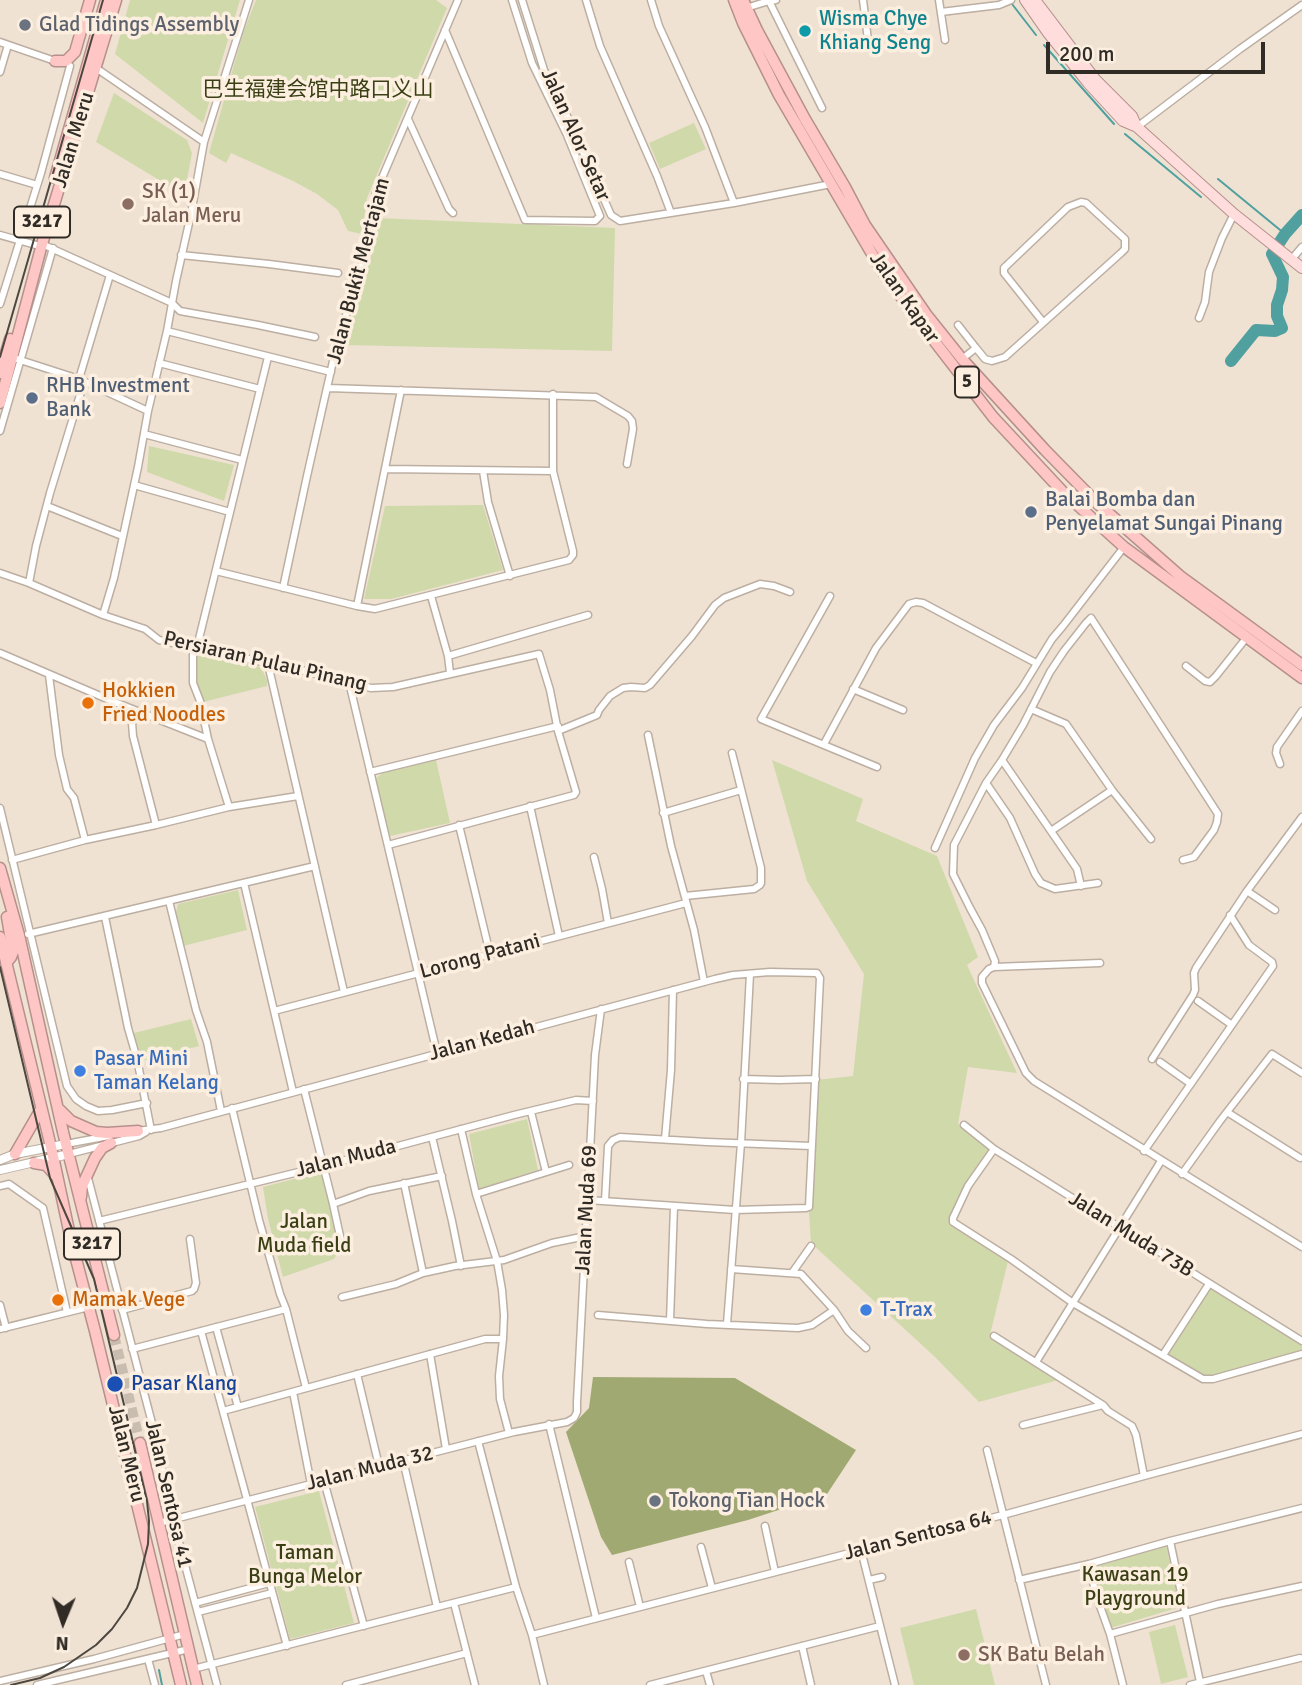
<!DOCTYPE html>
<meta charset="utf-8">
<style>
body{margin:0}
#map{position:relative;width:1302px;height:1685px;overflow:hidden;background:#efe2d3;font-family:Signika,sans-serif}
canvas{display:block}
.north{position:absolute;left:28px;top:1587px;width:70px;height:70px;-webkit-text-stroke:5px #fcefe0;paint-order:stroke;rotate:182deg;font-size:19px;font-weight:700;line-height:28px;text-align:center;color:#302b25}
.north::after{content:'';display:block;margin:auto;width:24px;height:32px;background:#302b25;clip-path:polygon(50% 0,100% 100%,50% 72%,0 100%)}
.scale{position:absolute;left:1046px;top:42px;width:219px;height:32px;box-sizing:border-box;border:4px solid #302b25;border-top:0;padding-left:9px;font-size:21px;line-height:24px;white-space:nowrap;color:#302b25;-webkit-text-stroke:5px #fcefe0;paint-order:stroke}
</style>
<div id="map">
<canvas width="1302" height="1685"></canvas>
<div class="north">N</div>
<div class="scale">200 m</div>
</div>
<script>
const ctx = document.querySelector('canvas').getContext('2d');
ctx.lineJoin = 'round';
function paint(path, color) { ctx.fillStyle = color; ctx.fill(path, 'evenodd'); }
const poly = rows => new Path2D(rows.map(r => 'M' + r).join(''));
function stroke(path, color, width, dash) { ctx.strokeStyle = color; ctx.lineWidth = width; ctx.lineCap = dash ? 'butt' : 'round'; ctx.setLineDash(dash || []); ctx.stroke(path); }
function write(font, color, halo, rows, align = 'center') {
  ctx.font = font + ' Signika,"Noto Sans SC",sans-serif'; ctx.lineWidth = 7; ctx.setLineDash([]); ctx.textBaseline = 'middle'; ctx.strokeStyle = halo; ctx.fillStyle = color; for (const [text, x, y, turn = 0] of rows) {
    ctx.save(); ctx.translate(x, y); ctx.rotate((+turn || 0) * Math.PI / 180); ctx.textAlign = isNaN(turn) ? turn : align; if (halo) ctx.strokeText(text, 0, 0); ctx.fillText(text, 0, 0); ctx.restore();
  }
}
paint(poly([
 [130,0,240,0,203,123,115,54],
 [256,0,436,0,447,8,367,198,362,234,348,231,338,210,317,194,293,181,231,153,226,163,209,153,243,33],
 [114,93,187,140,192,153,184,195,96,142],
 [694,123,706,149,660,169,649,143],
 [377,218,615,228,612,351,342,345,371,257],
 [149,446,234,465,224,501,147,472],
 [483,505,503,570,391,599,364,599,385,506],
 [202,654,261,667,267,680,267,686,203,702,197,685,196,660,198,656],
 [436,760,450,823,390,836,375,779,384,772],
 [772,760,863,799,856,821,937,856,978,957,967,965,1017,1073,968,1067,958,1124,989,1149,952,1217,955,1225,1008,1261,990,1335,1062,1379,979,1402,935,1357,811,1243,809,1212,816,1080,853,1076,864,974,807,881],
 [238,890,247,930,183,946,176,912,178,904],
 [191,1019,199,1046,137,1062,130,1034],
 [527,1119,538,1170,479,1189,469,1134],
 [321,1172,340,1249,334,1259,283,1277,268,1219,263,1187],
 [1209,1284,1302,1341,1302,1354,1203,1379,1163,1355],
 [319,1491,354,1623,290,1639,255,1507],
 [1166,1546,1180,1607,1107,1629,1091,1568],
 [976,1609,995,1685,914,1685,900,1628],
 [1175,1625,1188,1677,1161,1684,1149,1632]
]), '#d0d9aa');
paint(poly([
 [593,1377,735,1378,856,1450,827,1494,748,1520,612,1555,601,1537,566,1432,589,1408]
]), '#a0a971');
stroke(poly([
 [1012,4,1036,35],
 [1044,45,1114,124],
 [1125,134,1201,197],
 [1218,179,1285,234],
 [159,1670,162,1685]
]), '#51a0a0', 2);
stroke(poly([
 [1231,361,1256,330,1275,331,1282,328,1277,316,1277,305,1282,290,1283,277,1272,254,1285,234,1302,215]
]), '#51a0a0', 12);
stroke(poly([
 [114,1335,140,1443]
]), '#c9bdb0', 10, [10, 5]);
const street = poly([
 [522,0,544,70,563,107,611,215,620,221,734,203,831,184],
 [586,0,600,46,657,176,671,213],
 [651,0,659,26,705,127,734,203],
 [776,0,769,1,822,108],
 [863,0,869,48],
 [939,0,945,40],
 [746,8,769,1,768,1],
 [941,12,999,5,1011,0],
 [445,30,525,220,595,221,600,216,567,135,532,63,512,0],
 [0,42,55,61],
 [96,68,204,142],
 [0,72,8,45],
 [408,119,449,209,453,213],
 [1137,127,1240,49,1302,5],
 [0,174,37,185],
 [0,235,36,245],
 [42,244,172,303,180,311,258,325,315,337],
 [181,255,269,264,338,273],
 [1291,260,1302,247],
 [0,304,41,173,70,66],
 [1199,318,1205,302,1209,272,1222,238,1234,214],
 [958,325,976,348,962,359],
 [167,331,331,372],
 [976,348,985,359,992,361,1005,357,1121,253,1125,249,1125,239,1086,203,1081,202,1068,207,1004,268,1004,273,1043,322],
 [17,359,79,379,148,411],
 [159,363,260,389],
 [79,379,110,275],
 [328,388,596,397,628,416,632,421,633,429,627,464],
 [0,431,53,248],
 [144,434,242,460],
 [385,469,553,471],
 [483,471,488,502,510,576],
 [134,485,230,512],
 [47,506,122,536],
 [216,571,357,606,375,609,569,560,573,555,573,551,553,471,553,394],
 [0,573,29,583,103,615,145,629,159,640,305,671,371,688,393,687,539,654,550,690,558,731,576,792,574,795,388,845],
 [29,583,36,546,50,493,84,382],
 [283,588,307,476,336,348,368,243,376,192,458,0],
 [431,596,448,656,450,673],
 [830,596,761,719,877,767],
 [357,606,401,390],
 [103,615,114,578,138,467,148,411,167,331,176,281,191,214,204,142,249,0],
 [1091,618,1086,623,1064,651,1050,672,1023,725,1002,760,986,783,954,845,953,874,970,908,982,930,995,961,994,967,989,969,982,977,982,983,1026,1073,1034,1081,1302,1247],
 [1091,618,1218,814,1217,822,1214,830,1194,857,1183,860],
 [193,647,193,683,200,701,208,739,229,807],
 [197,647,268,357],
 [0,653,112,701,208,739],
 [448,656,588,615],
 [268,664,344,992],
 [1186,666,1205,681,1210,682,1216,676,1247,637],
 [49,675,59,755,67,789,74,798,85,840],
 [349,682,437,1053],
 [853,689,903,710],
 [131,709,133,736,156,825],
 [1031,709,1066,724,1112,790,1151,839],
 [558,731,597,715,599,710,610,696,623,688,631,687,645,688,650,685,692,636,715,605,724,598,760,584,774,586,790,592],
 [648,735,671,846,694,930,704,982],
 [824,744,876,648,909,604,916,602,923,603,1036,663],
 [1002,760,1077,869,1081,886],
 [1280,764,1276,753,1277,747,1302,711],
 [370,772,558,726],
 [986,783,1010,818,1035,874,1041,883,1055,889,1098,883],
 [530,806,559,936],
 [0,808,67,1086,76,1099,86,1106,98,1111,112,1110,147,1103],
 [663,813,741,790],
 [459,825,490,954],
 [1051,831,1112,790],
 [935,848,975,758,994,725,1022,688,1052,639,1063,626,1124,547],
 [594,857,602,889,608,923],
 [12,860,85,840,156,825,229,807,298,796],
 [244,883,293,1092],
 [1247,891,1275,910],
 [685,896,754,889,760,885,761,883,761,868,732,753],
 [169,901,196,1010,207,1042,221,1111],
 [105,917,128,1028,137,1059,151,1130],
 [28,934,315,866],
 [994,967,1100,963],
 [1198,1001,1232,1025],
 [274,1011,686,903],
 [1152,1059,1193,995,1195,990,1194,973,1196,968,1247,891,1302,817],
 [1160,1062,1191,1084],
 [743,1079,779,1080,816,1079],
 [304,1089,333,1204,369,1191,442,1176],
 [232,1108,259,1220,280,1294,286,1309,306,1388],
 [531,1112,546,1172],
 [1227,1112,1300,1158],
 [964,1125,994,1149,1302,1341],
 [461,1129,476,1194,497,1261,502,1290,504,1315,503,1339,499,1376,500,1399,509,1433],
 [137,1131,161,1128,715,979,733,975,770,972,817,973,820,978,809,1207,806,1208,735,1210,588,1200],
 [432,1137,452,1221,461,1266],
 [665,1139,671,1070,673,990],
 [66,1144,109,1136],
 [994,1149,968,1186,953,1218,953,1222,1011,1259,1073,1303,1203,1379,1213,1379,1302,1354],
 [1144,1151,1273,966,1272,962,1249,945,1230,915],
 [69,1154,139,1136,146,1132],
 [1182,1174,1220,1121,1272,1054,1302,1073],
 [88,1178,153,1427,173,1520,217,1685],
 [0,1186,9,1184,43,1208,67,1312],
 [476,1194,569,1165],
 [605,1201,608,1146,613,1140,620,1137,707,1142,811,1146],
 [333,1204,342,1245],
 [99,1221,323,1166,514,1115,576,1100,593,1101],
 [731,1269,801,1274,834,1310,848,1331,866,1348],
 [423,1273,455,1266,504,1260,552,1243,586,1236],
 [792,1273,811,1246],
 [342,1297,396,1284,423,1273,404,1183],
 [0,1305,6,1328],
 [122,1310,192,1291,194,1289,196,1283,190,1239],
 [598,1315,707,1324,798,1328,812,1325,834,1310],
 [670,1321,674,1206],
 [727,1324,741,1143,750,974],
 [216,1327,238,1407],
 [0,1329,89,1307],
 [201,1331,287,1646],
 [994,1336,1103,1405,1108,1411,1132,1426,1136,1435,1144,1476],
 [132,1349,286,1309],
 [430,1354,446,1449],
 [1163,1355,1209,1284],
 [1036,1362,1161,1161],
 [357,1374,379,1466],
 [293,1392,311,1484],
 [223,1411,485,1339,503,1339],
 [549,1424,596,1618],
 [1023,1425,1103,1405],
 [478,1441,516,1587,532,1635,544,1685],
 [987,1450,1046,1685],
 [403,1460,437,1607],
 [324,1481,364,1626],
 [159,1523,514,1432,567,1422,574,1418,577,1412,577,1402,595,1055,601,1009],
 [765,1526,775,1572],
 [1170,1541,1200,1682],
 [701,1547,712,1588],
 [861,1550,895,1685],
 [629,1562,640,1607],
 [1089,1564,1096,1595,1110,1634,1123,1685],
 [869,1580,882,1577],
 [1019,1580,1089,1564,1170,1541,1302,1508],
 [195,1603,269,1583],
 [454,1603,475,1685],
 [198,1612,272,1593],
 [1110,1634,1218,1604,1302,1586],
 [532,1635,861,1550,1003,1515,1144,1476,1302,1434],
 [802,1646,811,1685],
 [148,1659,155,1685],
 [193,1669,516,1587],
 [706,1671,710,1685],
 [0,1681,94,1659,185,1634],
 [37,1685,189,1649],
 [346,1685,467,1653],
 [650,1685,880,1626],
 [1190,1685,1300,1658]
]);
const secondary = poly([
 [0,1160,15,1154,66,1144],
 [0,1170,69,1154]
]);
const primary = poly([
 [1025,0,1048,33,1088,83,1123,121,1137,127,1234,214,1302,268],
 [1035,0,1095,79,1132,116,1137,127]
]);
const highway = poly([
 [734,0,743,23,779,95,882,271,925,329,993,417,1062,491,1124,547,1302,678],
 [743,0,757,30,805,119,845,187,865,225,926,314,962,359,1045,450,1097,503,1180,576,1302,665],
 [55,61,66,61,75,52,90,0],
 [55,178,106,0],
 [0,373,10,339],
 [0,403,42,244,116,0],
 [0,868,19,935,63,1132,114,1335],
 [0,937,51,1147,71,1240,95,1331,181,1685],
 [6,963,11,957,13,952,7,917],
 [60,1110,71,1121,96,1132,107,1133,138,1131],
 [15,1154,41,1109],
 [34,1163,46,1165,56,1176],
 [81,1197,82,1186,95,1158,102,1148,111,1143],
 [140,1443,197,1685]
]);
stroke(street, '#bcafa2', 9);
stroke(secondary, '#bcafa2', 10);
stroke(primary, '#b6908c', 12);
stroke(highway, '#b6908c', 13);
stroke(street, '#fff', 6);
stroke(secondary, '#fff', 8);
stroke(primary, '#fedddc', 10);
stroke(highway, '#fec6c4', 10);
stroke(poly([
 [0,357,103,0],
 [0,967,50,1178,94,1279,147,1501,149,1521,148,1544,137,1588,127,1608,112,1629,96,1645,64,1667,40,1678,11,1685]
]), '#4d4740', 2);
for (const [x, y, r, color] of [
 [25,25,7,"#6b7280"],
 [805,31,7,"#0f9aa8"],
 [128,204,7,"#8d6e63"],
 [32,398,7,"#5c6f8a"],
 [1031,512,7,"#5c6f8a"],
 [88,703,7,"#e8710a"],
 [80,1071,7,"#3f7fe0"],
 [58,1300,7,"#e8710a"],
 [866,1310,7,"#3f7fe0"],
 [115,1384,9,"#1a4fb4"],
 [655,1501,7,"#6b7280"],
 [964,1655,7,"#8d6e63"]
]) { const dot = new Path2D(); dot.arc(x, y, r, 0, 2 * Math.PI); ctx.fillStyle = color; ctx.fill(dot); stroke(dot, '#fcefe0', 2.5); }
for (const [x, y, w] of [
 [42,222,56],
 [967,382,24],
 [92,1244,56]
]) { const box = new Path2D(); box.roundRect(x - w / 2, y - 15.5, w, 31, 5); ctx.fillStyle = '#fcefe0'; ctx.fill(box); stroke(box, '#302b25', 2); }
write('bold 19px', '#302b25', null, [
 ["3217",42,222],
 ["5",967,382],
 ["3217",92,1244]
]);
write('21px', '#0d838f', '#fcefe0', [
 ["Wisma Chye",819,19],
 ["Khiang Seng",819,43]
], 'left');
write('21px', '#5b616d', '#fcefe0', [
 ["Glad Tidings Assembly",39,25],
 ["Tokong Tian Hock",669,1501]
], 'left');
write('21px', '#3a4014', '#fcefe0', [
 ["巴生福建会馆中路口义山",318,90],
 ["Jalan",304,1222],
 ["Muda field",304,1246],
 ["Taman",305,1553],
 ["Bunga Melor",305,1577],
 ["Kawasan 19",1135,1575],
 ["Playground",1135,1599]
]);
write('21px', '#302b25', '#fcefe0', [
 ["Jalan Alor Setar",575,135,66],
 ["Jalan Meru",74,140,-73],
 ["Jalan Bukit Mertajam",359,271,-75],
 ["Jalan Kapar",904,298,55],
 ["Persiaran Pulau Pinang",265,662,13],
 ["Lorong Patani",480,957,-15],
 ["Jalan Kedah",482,1041,-15],
 ["Jalan Muda",346,1159,-14],
 ["Jalan Muda 69",587,1210,-87],
 ["Jalan Muda 73B",1131,1235,32],
 ["Jalan Meru",126,1454,76],
 ["Jalan Muda 32",370,1469,-14],
 ["Jalan Sentosa 41",168,1494,77],
 ["Jalan Sentosa 64",918,1536,-14]
]);
write('21px', '#785e54', '#fcefe0', [
 ["SK (1)",142,192],
 ["Jalan Meru",142,216],
 ["SK Batu Belah",978,1655]
], 'left');
write('21px', '#4e5e75', '#fcefe0', [
 ["RHB Investment",46,386],
 ["Bank",46,410],
 ["Balai Bomba dan",1045,500],
 ["Penyelamat Sungai Pinang",1045,524]
], 'left');
write('21px', '#c56008', '#fcefe0', [
 ["Hokkien",102,691],
 ["Fried Noodles",102,715],
 ["Mamak Vege",72,1300]
], 'left');
write('21px', '#366cbe', '#fcefe0', [
 ["Pasar Mini",94,1059],
 ["Taman Kelang",94,1083],
 ["T-Trax",880,1310]
], 'left');
write('21px', '#164399', '#fcefe0', [
 ["Pasar Klang",131,1384]
], 'left');
</script>
